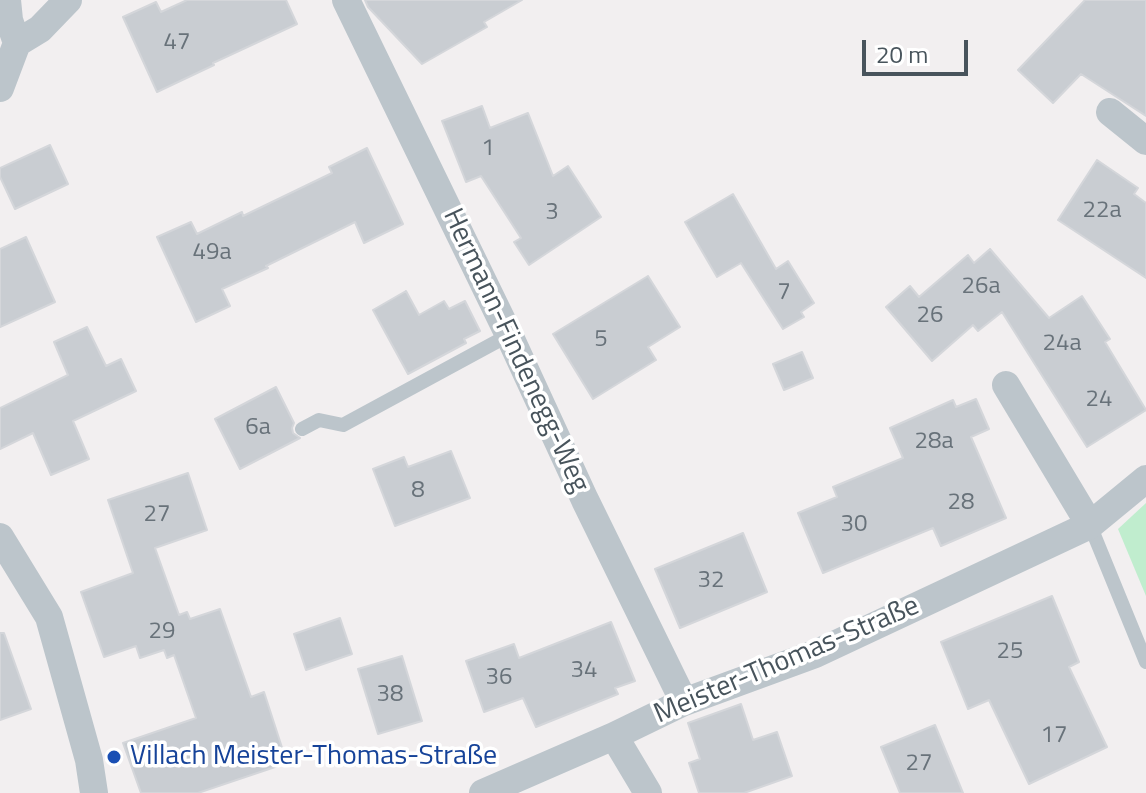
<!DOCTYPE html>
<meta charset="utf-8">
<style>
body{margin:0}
#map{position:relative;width:1146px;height:793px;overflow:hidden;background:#f2eff0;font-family:"Titillium Web",sans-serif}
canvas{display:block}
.scale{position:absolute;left:862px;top:40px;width:106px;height:36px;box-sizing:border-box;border:4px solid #48545c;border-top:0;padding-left:10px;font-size:24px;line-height:28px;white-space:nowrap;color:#48545c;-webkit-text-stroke:6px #fff;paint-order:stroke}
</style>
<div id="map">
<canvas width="1146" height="793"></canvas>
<div class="scale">20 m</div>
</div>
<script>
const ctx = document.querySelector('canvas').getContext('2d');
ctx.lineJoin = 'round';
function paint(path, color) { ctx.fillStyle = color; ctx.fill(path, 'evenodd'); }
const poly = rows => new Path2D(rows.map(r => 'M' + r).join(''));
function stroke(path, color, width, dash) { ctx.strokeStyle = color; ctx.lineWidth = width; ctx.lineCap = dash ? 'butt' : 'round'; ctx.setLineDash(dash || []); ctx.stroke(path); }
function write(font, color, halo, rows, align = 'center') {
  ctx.font = font + ' "Titillium Web",sans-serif'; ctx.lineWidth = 7; ctx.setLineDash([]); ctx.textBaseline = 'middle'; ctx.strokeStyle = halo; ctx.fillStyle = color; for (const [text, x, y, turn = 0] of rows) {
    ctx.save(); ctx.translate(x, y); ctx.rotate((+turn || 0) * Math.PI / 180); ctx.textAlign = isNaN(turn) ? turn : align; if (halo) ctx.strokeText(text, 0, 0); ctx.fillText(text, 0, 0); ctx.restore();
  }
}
paint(poly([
 [1146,503,1146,596,1118,529]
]), '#c0edce');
const building = poly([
 [187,0,286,0,297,24,213,63,214,65,157,92,123,17,156,2,161,12,187,0],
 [365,0,522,0,484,22,487,27,422,64,368,7,365,0],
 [1085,0,1146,0,1146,116,1081,74,1053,103,1018,70,1085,0],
 [482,106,490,128,528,113,553,176,568,166,601,217,529,265,514,242,521,238,481,176,466,182,442,121,482,106],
 [50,145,68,184,15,209,0,177,0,168,50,145],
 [367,148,403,224,364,243,355,222,266,266,268,268,222,289,230,306,196,322,157,237,191,222,197,234,242,212,243,216,332,173,329,167,367,148],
 [1097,160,1138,188,1134,194,1146,203,1146,278,1058,220,1097,160],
 [733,194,776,269,788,261,814,303,801,312,804,317,783,329,741,263,717,277,685,222,733,194],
 [26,237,55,302,0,327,0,249,26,237],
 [990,249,1049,318,1082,296,1110,339,1105,342,1146,410,1087,447,1002,312,978,331,973,325,932,361,886,307,910,286,919,297,968,255,974,263,990,249],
 [648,276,680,327,648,347,656,360,593,399,553,334,648,276],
 [406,291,419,315,444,301,449,309,465,301,480,331,464,339,466,343,408,374,373,310,406,291],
 [87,327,106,366,121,359,136,391,73,421,89,459,51,475,33,433,0,449,0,408,68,375,54,342,87,327],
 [802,352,813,378,784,390,773,364,802,352],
 [276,387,294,423,292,428,293,433,300,438,240,469,215,419,276,387],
 [976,399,989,429,971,437,1006,518,941,546,933,528,823,573,798,513,837,497,833,487,903,458,890,428,953,400,956,407,976,399],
 [451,451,470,498,395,526,373,469,404,457,408,467,451,451],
 [188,473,207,530,155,548,179,615,187,612,190,619,220,609,251,697,264,692,287,763,198,793,141,793,123,743,196,718,174,655,167,658,164,650,140,658,136,646,104,657,81,592,133,573,108,500,188,473],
 [743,533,767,592,680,628,655,569,743,533],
 [1052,596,1079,662,1069,667,1107,747,1029,784,989,700,968,709,941,642,1052,596],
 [340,618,352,654,306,670,294,634,340,618],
 [611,622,635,681,615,688,618,694,536,727,523,698,484,712,466,661,514,644,519,658,611,622],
 [0,633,4,633,31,709,0,720,0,633],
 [402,656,422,721,378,734,358,669,402,656],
 [741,704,753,740,777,732,792,776,744,793,699,793,689,763,700,759,688,723,741,704],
 [935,725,963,793,900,793,881,747,935,725]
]);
paint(building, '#c9cdd2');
stroke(building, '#d4d6da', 2);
stroke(poly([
 [302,429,319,420,343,425,509,335],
 [1090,525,1146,662]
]), '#bcc5cb', 14);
stroke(poly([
 [7,0,9,20,17,43],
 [346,0,509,335,585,500,684,702],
 [0,88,17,43,40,29,68,0],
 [1110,112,1146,141],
 [1006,385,1090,525],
 [0,537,49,617,89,760,94,793],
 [614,736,648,793],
 [483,793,614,736,684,702,815,654,1090,525,1146,479]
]), '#bcc5cb', 28);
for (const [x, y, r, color] of [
 [114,757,8,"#1a4fb4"]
]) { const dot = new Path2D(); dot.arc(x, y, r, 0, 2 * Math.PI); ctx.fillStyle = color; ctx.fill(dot); stroke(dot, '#fff', 3); }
write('24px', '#68727a', null, [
 ["47",177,43],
 ["1",488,149],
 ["22a",1102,211],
 ["3",552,213],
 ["49a",212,253],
 ["26a",981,287],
 ["7",784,293],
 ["26",930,316],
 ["5",601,340],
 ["24a",1062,344],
 ["24",1099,400],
 ["6a",258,428],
 ["28a",934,442],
 ["8",418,491],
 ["28",961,503],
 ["27",157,515],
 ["30",854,525],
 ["32",711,581],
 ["29",162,632],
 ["25",1010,652],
 ["34",584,671],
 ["36",499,678],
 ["38",390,695],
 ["17",1054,736],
 ["27",919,764]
]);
write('28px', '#48545c', '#fff', [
 ["Hermann-Findenegg-Weg",515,351,65],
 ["Meister-Thomas-Straße",787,661,-23]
]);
write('28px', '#164399', '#fff', [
 ["Villach Meister-Thomas-Straße",130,757]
], 'left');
</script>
